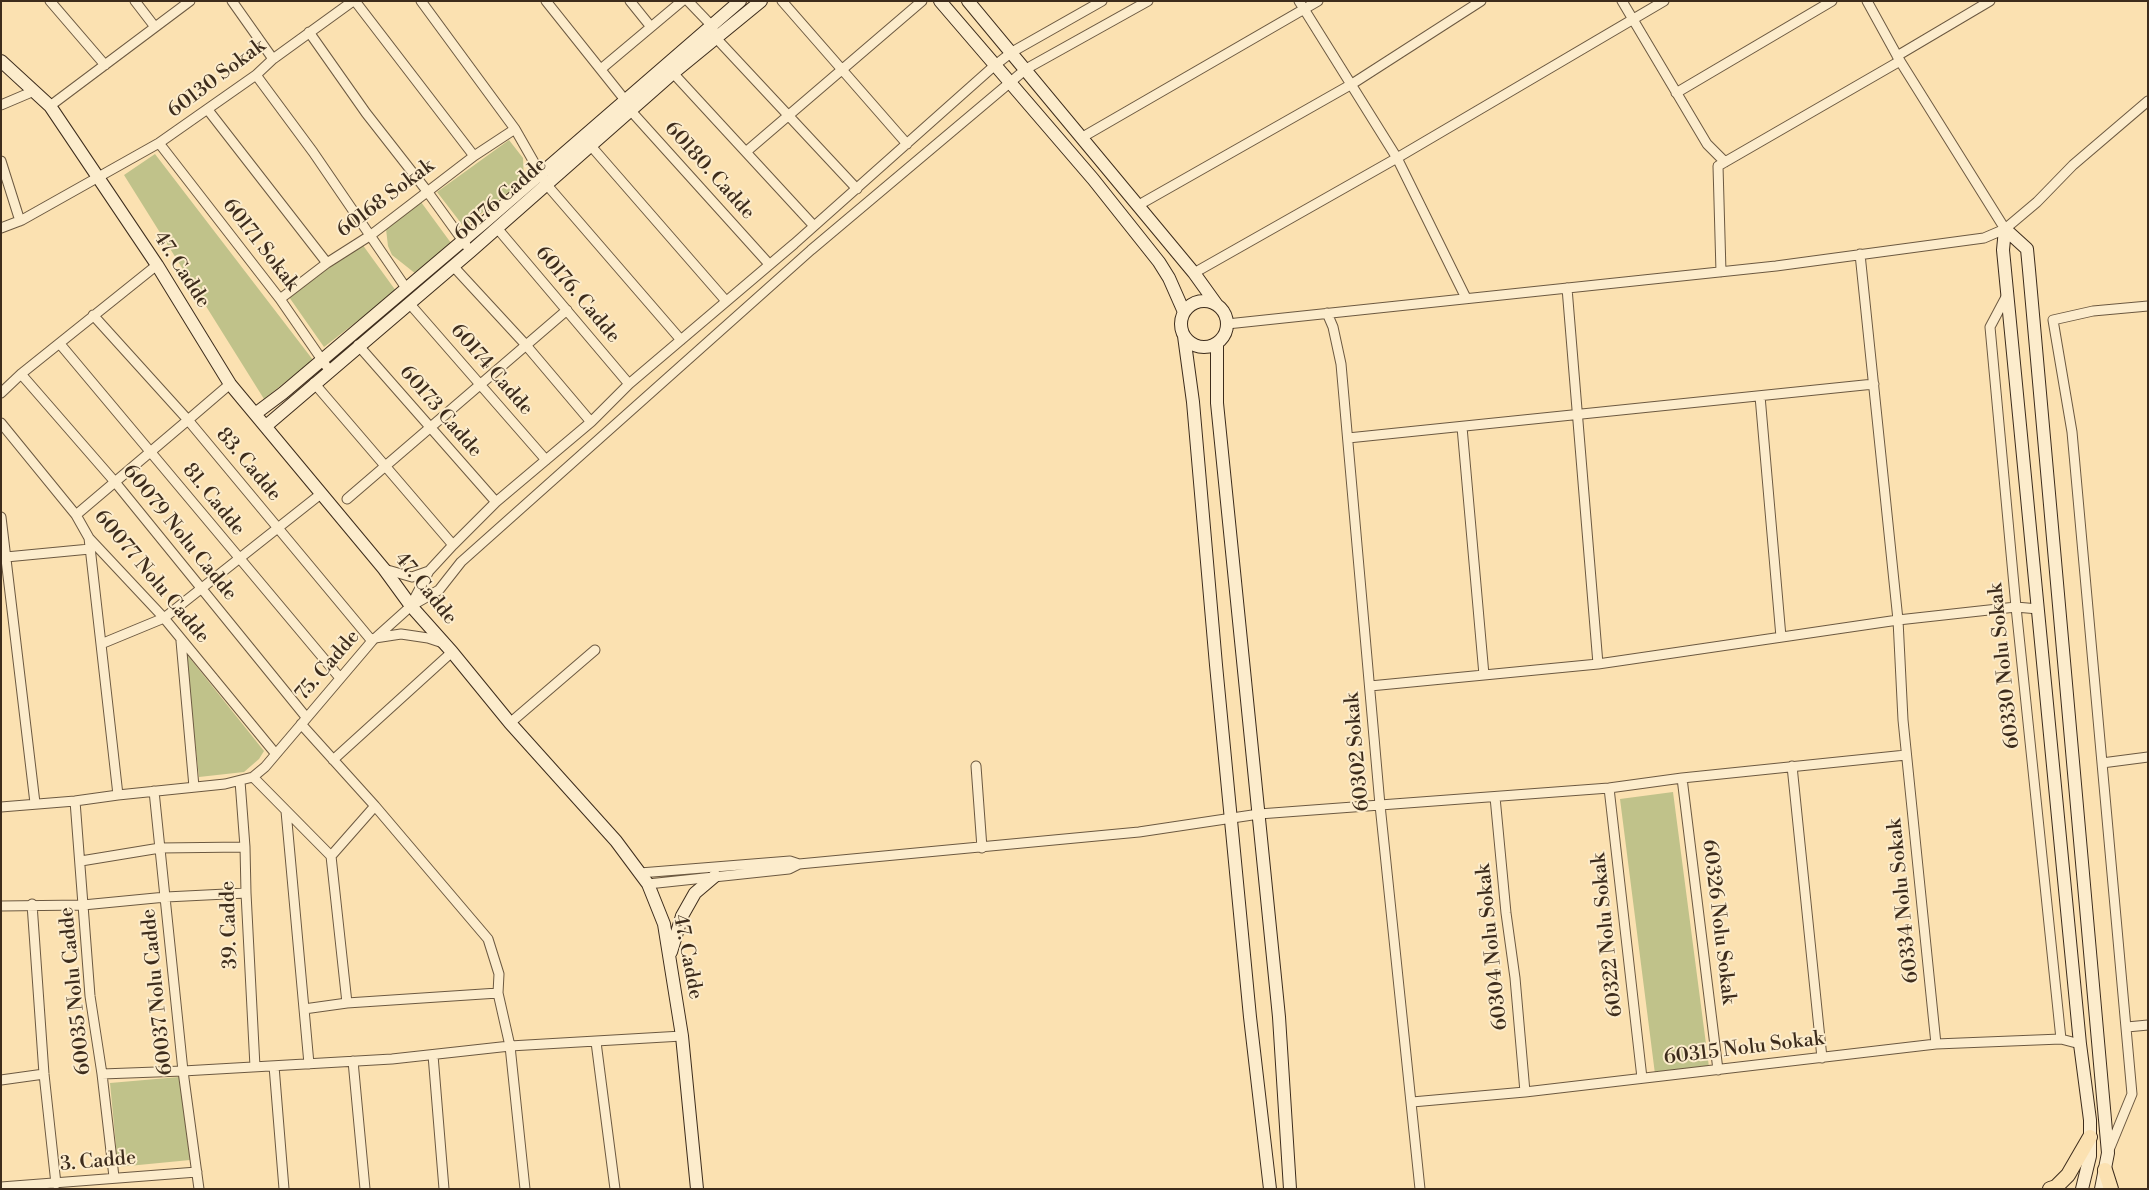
<!DOCTYPE html>
<style>
body{margin:0}
#map{position:relative;width:2149px;height:1190px;overflow:hidden;background:#fbe1b1;font-family:"Libre Bodoni",serif}
canvas{display:block}
.frame{position:absolute;inset:0;border:2px solid #3d2c1c;pointer-events:none}
</style>
<div id="map">
<canvas width="2149" height="1190"></canvas>
<div class="frame"></div>
</div>
<script>
const ctx = document.querySelector('canvas').getContext('2d');
ctx.lineJoin = 'round';
function paint(path, color) { ctx.fillStyle = color; ctx.fill(path, 'evenodd'); }
const poly = rows => new Path2D(rows.map(r => 'M' + r).join(''));
function stroke(path, color, width, dash) { ctx.strokeStyle = color; ctx.lineWidth = width; ctx.lineCap = dash ? 'butt' : 'round'; ctx.setLineDash(dash || []); ctx.stroke(path); }
function write(font, color, halo, rows, align = 'center') {
  ctx.font = font + ' "Libre Bodoni",serif'; ctx.lineWidth = 4; ctx.setLineDash([]); ctx.textBaseline = 'middle'; ctx.strokeStyle = halo; ctx.fillStyle = color; for (const [text, x, y, turn = 0] of rows) {
    ctx.save(); ctx.translate(x, y); ctx.rotate((+turn || 0) * Math.PI / 180); ctx.textAlign = isNaN(turn) ? turn : align; if (halo) ctx.strokeText(text, 0, 0); ctx.fillText(text, 0, 0); ctx.restore();
  }
}
paint(poly([
 [509,140,523,158,524,180,464,227,437,192],
 [155,154,313,360,264,399,124,175],
 [421,202,451,243,416,274,392,255,388,246,386,229],
 [362,244,396,291,324,347,289,297],
 [185,652,264,751,259,759,244,772,199,777],
 [1673,792,1709,1067,1655,1074,1620,799],
 [179,1077,190,1160,118,1167,110,1083]
]), '#c0c28a');
const street = poly([
 [50,1,105,65],
 [135,1,155,27],
 [232,1,273,59],
 [355,1,474,156],
 [421,1,515,129,547,185,681,340],
 [546,1,625,100,631,111,769,264],
 [630,1,651,27],
 [688,1,712,26,716,38,857,189],
 [782,1,907,144],
 [1299,1,1397,158,1466,298],
 [1622,1,1707,144,1725,162],
 [1867,1,1900,61,2005,229],
 [309,32,366,113,427,191,466,245],
 [1897,56,1990,1],
 [601,69,682,1],
 [673,73,814,226],
 [256,75,313,152,406,288],
 [1676,93,1832,1],
 [1,105,34,91],
 [50,106,190,1],
 [208,110,327,263],
 [1081,138,1318,1],
 [159,143,280,299,329,370],
 [591,146,726,301],
 [747,151,922,1],
 [1,161,20,221],
 [1137,206,1352,84,1481,1],
 [1,228,22,220,159,143,256,75,273,59,353,1],
 [497,228,629,384],
 [1860,254,1898,620,1903,720,1936,1044],
 [453,266,525,344,591,422],
 [1721,272,1718,166,1900,61],
 [1194,273,1397,158,1664,1],
 [1567,288,1598,664],
 [2007,295,1990,327,2016,607,2061,1039],
 [280,299,327,263,371,235,474,156,515,129],
 [409,303,546,460],
 [1327,313,1333,327,1341,364,1380,805,1420,1189],
 [93,315,188,420,372,641],
 [1227,324,1776,266,1984,238,2005,229,2037,202,2073,165,2148,101],
 [60,344,340,678],
 [358,345,496,502],
 [21,374,115,482,306,717],
 [314,383,453,545],
 [1,393,21,374,157,265],
 [1760,396,1781,637],
 [188,420,230,384],
 [1,423,76,515,89,538,164,618,275,753],
 [1462,427,1484,675],
 [1348,438,1874,384],
 [347,499,567,310],
 [76,515,188,420],
 [1,517,35,803],
 [89,538,118,795],
 [6,557,90,549],
 [384,569,412,577,429,571],
 [411,605,429,571,453,545,496,502,591,422,629,384,794,244,994,66,1012,52,1102,1],
 [375,638,401,634,428,638,443,643],
 [181,641,194,787],
 [101,644,164,618,322,493],
 [1370,686,1598,664,1898,620,2016,607,2038,609],
 [510,723,595,650],
 [301,724,375,806,488,939,499,974,498,993,510,1046,525,1189],
 [333,760,452,652],
 [2102,763,2148,757],
 [976,766,982,848],
 [1792,766,1822,1058],
 [253,777,331,856,347,1003],
 [1682,778,1718,1070],
 [240,781,245,847,246,893,255,1067],
 [1609,788,1642,1078],
 [154,791,183,1071,199,1189],
 [1495,797,1506,913,1515,978,1525,1092],
 [75,801,90,996,102,1074,114,1177],
 [1,807,75,801,118,795,225,784,253,777,265,767,372,641,411,606,439,590,461,562,811,250,1026,69,1148,1],
 [286,811,304,1009],
 [331,856,375,806],
 [81,861,160,848,245,847],
 [640,873,790,861,799,864],
 [648,884,789,869,799,864,1139,832,1259,814,1609,788,1682,778,1906,755],
 [32,904,44,1074,56,1184],
 [1,906,83,905,166,897,246,893],
 [2127,1027,2148,1025],
 [596,1042,615,1189],
 [433,1055,444,1189],
 [353,1061,365,1189],
 [309,1064,304,1009,347,1003,498,993],
 [274,1066,284,1189],
 [102,1074,183,1071,392,1059,510,1046,682,1036],
 [1,1080,44,1074],
 [1412,1102,1525,1092,1936,1044,2061,1039,2080,1044],
 [2109,1150,2132,1094,2072,432,2053,320,2093,311,2148,306],
 [1,1187,197,1172]
]);
const secondary = poly([
 [940,1,1093,179,1159,262,1169,278,1184,312],
 [968,1,1194,273,1217,305],
 [1,61,50,106,157,265,230,384,384,569,411,606,452,652,510,723,616,841,648,884,664,924,682,1036,697,1189],
 [2005,229,2027,249,2029,270,2108,1153,2101,1189],
 [2005,229,2003,250,2080,1044,2090,1120,2090,1156,2082,1189],
 '1181 324a23 23 0 1 1 46 0a23 23 0 1 1-46 0Z',
 [1184,336,1193,402,1216,665,1250,1017,1270,1189],
 [1217,343,1217,403,1279,1017,1290,1189],
 [255,414,283,393,486,221,740,1],
 [266,426,471,251,673,73,761,1],
 [671,952,682,916,695,893,715,876]
]);
const primary = poly([
 [2105,1170,2111,1189],
 [2050,1189,2056,1187,2068,1175,2090,1137]
]);
stroke(street, '#6c5941', 11);
stroke(secondary, '#3d2c1c', 14);
stroke(primary, '#3d2c1c', 16);
stroke(street, '#fceccc', 9);
stroke(secondary, '#fceccc', 12);
stroke(primary, '#fbe1b1', 14);
write('20px', '#3d2c1c', '#fceccc', [
 ["60130 Sokak",217,79,-37],
 ["60180. Cadde",709,171,48],
 ["60168 Sokak",386,199,-37],
 ["60176 Cadde",501,200,-41],
 ["60171 Sokak",260,245,52],
 ["47. Cadde",181,270,57],
 ["60176. Cadde",577,295,50],
 ["60174 Cadde",491,370,49],
 ["60173 Cadde",440,412,49],
 ["83. Cadde",248,465,50],
 ["81. Cadde",213,500,51],
 ["60079 Nolu Cadde",179,533,51],
 ["60077 Nolu Cadde",151,577,50],
 ["47. Cadde",425,589,51],
 ["75. Cadde",328,666,-49],
 ["60330 Nolu Sokak",2005,666,-96],
 ["60302 Sokak",1358,752,-95],
 ["60334 Nolu Sokak",1904,901,-96],
 ["60326 Nolu Sokak",1718,922,83],
 ["39. Cadde",230,925,-92],
 ["60322 Nolu Sokak",1608,935,-96],
 ["60304 Nolu Sokak",1493,947,-96],
 ["47. Cadde",687,957,79],
 ["60035 Nolu Cadde",76,991,-96],
 ["60037 Nolu Cadde",158,992,-96],
 ["60315 Nolu Sokak",1744,1049,-7],
 ["3. Cadde",98,1162,-5]
]);
</script>
